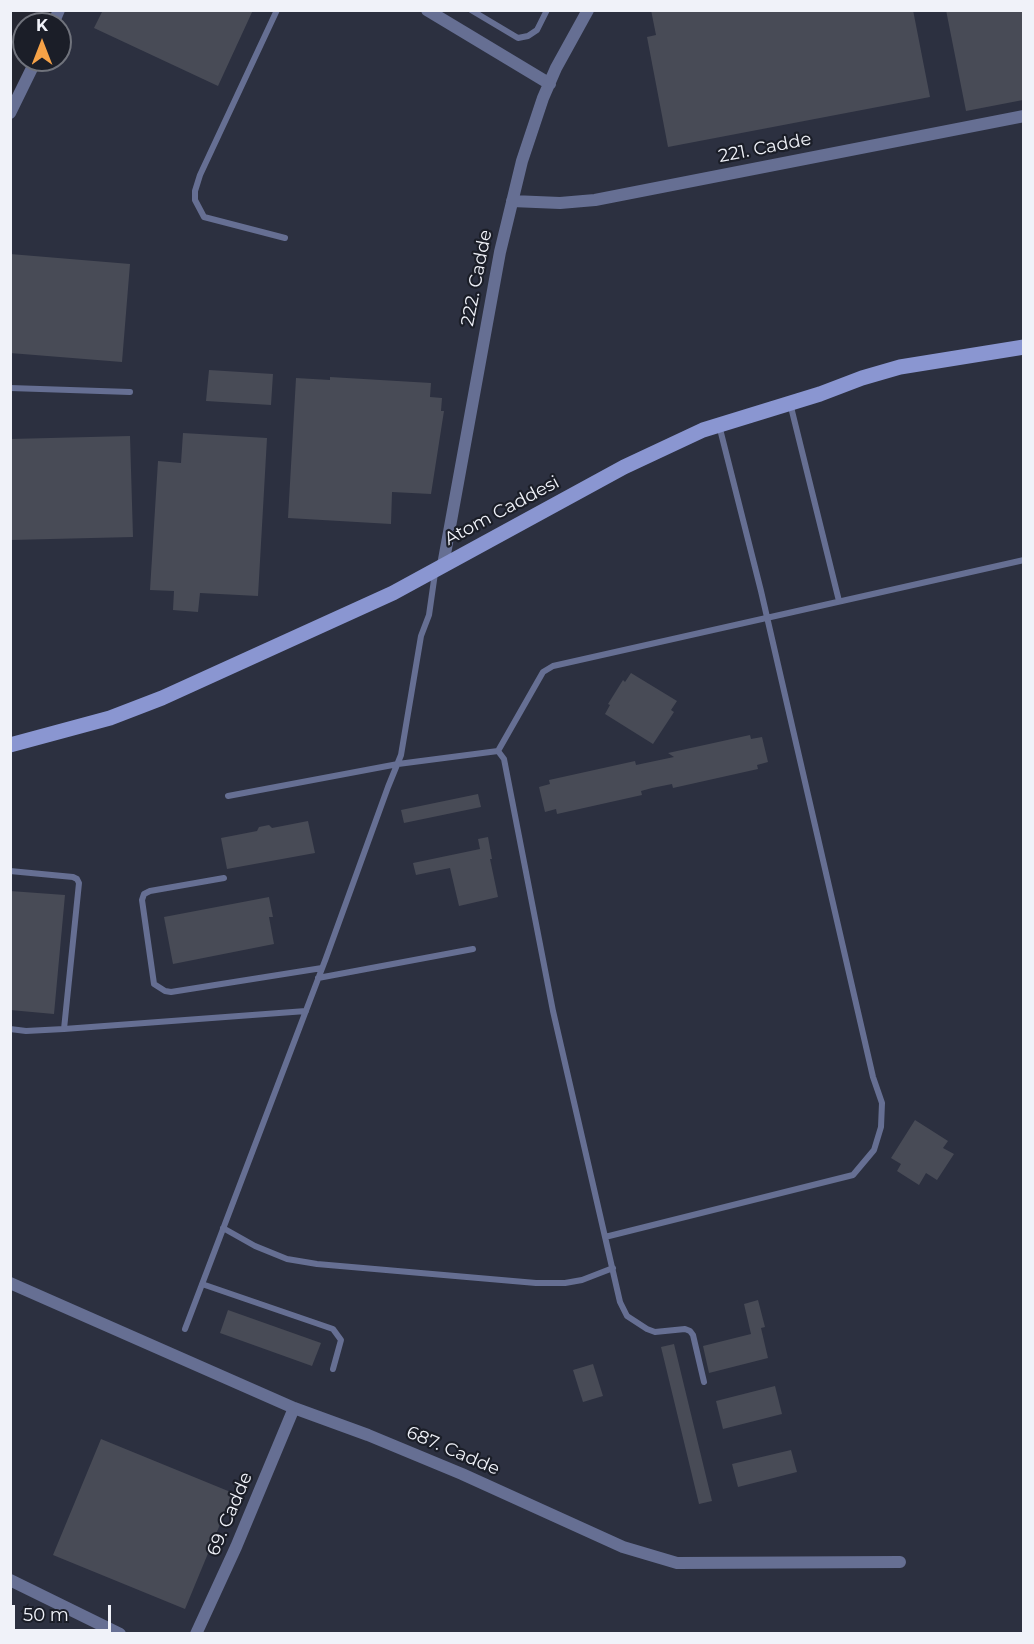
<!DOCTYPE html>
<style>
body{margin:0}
#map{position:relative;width:1034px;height:1644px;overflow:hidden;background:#252732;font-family:Montserrat,sans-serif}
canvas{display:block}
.frame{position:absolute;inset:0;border:12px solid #f0f2f9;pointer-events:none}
.north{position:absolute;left:12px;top:12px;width:60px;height:60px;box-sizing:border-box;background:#1b1e28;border:2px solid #70737c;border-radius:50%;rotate:0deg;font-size:16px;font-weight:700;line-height:24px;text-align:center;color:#f0f2f9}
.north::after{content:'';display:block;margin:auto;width:21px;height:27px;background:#f6a247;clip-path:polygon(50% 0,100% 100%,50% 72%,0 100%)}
.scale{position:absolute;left:12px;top:1605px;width:99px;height:27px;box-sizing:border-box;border:3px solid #f0f2f9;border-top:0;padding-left:8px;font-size:18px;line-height:21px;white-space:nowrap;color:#f0f2f9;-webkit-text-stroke:4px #1b1e28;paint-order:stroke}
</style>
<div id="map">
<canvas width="1034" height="1644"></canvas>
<div class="frame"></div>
<div class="north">K</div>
<div class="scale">50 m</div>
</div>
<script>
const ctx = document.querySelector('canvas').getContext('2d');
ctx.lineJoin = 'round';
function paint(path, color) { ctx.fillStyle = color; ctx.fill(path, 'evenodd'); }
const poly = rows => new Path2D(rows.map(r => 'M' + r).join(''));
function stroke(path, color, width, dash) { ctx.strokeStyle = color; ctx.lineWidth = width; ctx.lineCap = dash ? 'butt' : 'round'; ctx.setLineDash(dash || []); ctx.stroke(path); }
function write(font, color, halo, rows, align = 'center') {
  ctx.font = font + ' Montserrat,sans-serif'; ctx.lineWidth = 4.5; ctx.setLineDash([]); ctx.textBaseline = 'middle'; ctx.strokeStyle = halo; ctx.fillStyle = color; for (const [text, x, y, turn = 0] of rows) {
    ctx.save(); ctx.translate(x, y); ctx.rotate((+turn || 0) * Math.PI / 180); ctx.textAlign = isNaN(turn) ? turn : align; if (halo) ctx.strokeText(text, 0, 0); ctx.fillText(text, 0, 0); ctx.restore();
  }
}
paint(poly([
 [62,11,1023,11,1023,1633,11,1634,10,102,34,60,60,60,60,24,55,24]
]), '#2c3040');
paint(poly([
 [103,10,253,10,218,86,94,28],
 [651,10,913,10,930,97,668,147,647,37,656,35],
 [946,10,1023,10,1023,100,966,111],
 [10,254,130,264,122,362,10,353],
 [209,370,273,374,271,405,206,401],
 [330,377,431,383,430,397,442,398,441,411,444,411,431,494,392,492,391,524,288,518,296,378,330,380],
 [183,433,267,438,258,596,200,593,198,612,173,610,174,591,150,590,158,461,181,463],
 [130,436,133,537,10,540,10,439],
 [631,673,677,701,671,710,674,712,653,744,605,714,610,705,608,704,623,680,625,682],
 [750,735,751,739,762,737,768,762,757,765,758,769,673,788,672,784,652,788,641,791,642,795,557,814,556,809,545,812,539,787,550,784,549,780,635,761,636,765,674,757,668,753],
 [478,794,481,807,404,823,401,810],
 [308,821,315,853,227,869,221,838,257,831,259,827,269,825,272,828],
 [488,837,492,859,490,859,498,897,459,906,450,868,416,875,413,863,480,849,478,839],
 [10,891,65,895,54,1014,10,1010],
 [269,897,273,917,269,917,274,944,173,964,164,917],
 [915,1120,948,1141,943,1148,954,1154,937,1180,926,1173,919,1185,897,1171,901,1164,891,1158],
 [758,1300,765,1327,761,1328,768,1358,709,1373,703,1346,751,1334,744,1304],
 [228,1310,321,1343,312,1366,220,1333],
 [674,1344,712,1501,699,1504,661,1347],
 [593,1364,603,1396,583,1402,573,1370],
 [775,1386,782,1414,723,1429,716,1401],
 [101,1439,233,1493,185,1609,53,1555],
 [791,1450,797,1472,738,1487,732,1464]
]), '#484b56');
stroke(poly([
 [277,10,200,175,195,191,195,200,204,217,285,238],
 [471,10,518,38,528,36,537,30,547,10],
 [10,388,130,392],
 [790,403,839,601],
 [498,751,543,672,553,666,1024,560],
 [228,796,398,764,498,751,504,759,553,1011,620,1302,627,1316,647,1329,655,1332,685,1329,690,1331,693,1335,704,1382],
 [10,871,73,877,77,879,79,883,64,1029],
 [224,878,150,891,144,894,142,900,154,984,165,991,171,992,322,968],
 [318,978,473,949],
 [10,1029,26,1031,64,1029,306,1011],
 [223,1228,255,1246,287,1259,317,1264,536,1283,565,1283,582,1280,613,1268],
 [605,1237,853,1175,874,1150,881,1127,882,1103,873,1077,761,591,719,425],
 [202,1284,333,1329,341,1340,333,1369],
 [185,1329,326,958,388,787,401,755,421,636,429,615,435,573]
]), '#666f93', 6);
stroke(poly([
 [427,10,550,84],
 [53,24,59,10],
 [10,113,36,60],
 [512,201,560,203,595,200,1024,116],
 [443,565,500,252,522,161,543,98,556,68,588,10],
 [10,1283,294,1408,368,1435,462,1474,623,1547,677,1563,900,1562],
 [10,1580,120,1634],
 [196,1634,236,1547,294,1408]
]), '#666f93', 12);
stroke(poly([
 [10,745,110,718,162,698,393,593,624,467,703,430,820,394,862,378,900,367,1024,347]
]), '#8a96d1', 15);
write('18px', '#f0f2f9', '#1b1e28', [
 ["221. Cadde",765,148,-11],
 ["222. Cadde",477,278,-79],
 ["Atom Caddesi",502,511,-28],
 ["687. Cadde",453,1451,23],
 ["69. Cadde",230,1514,-67]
]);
</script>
